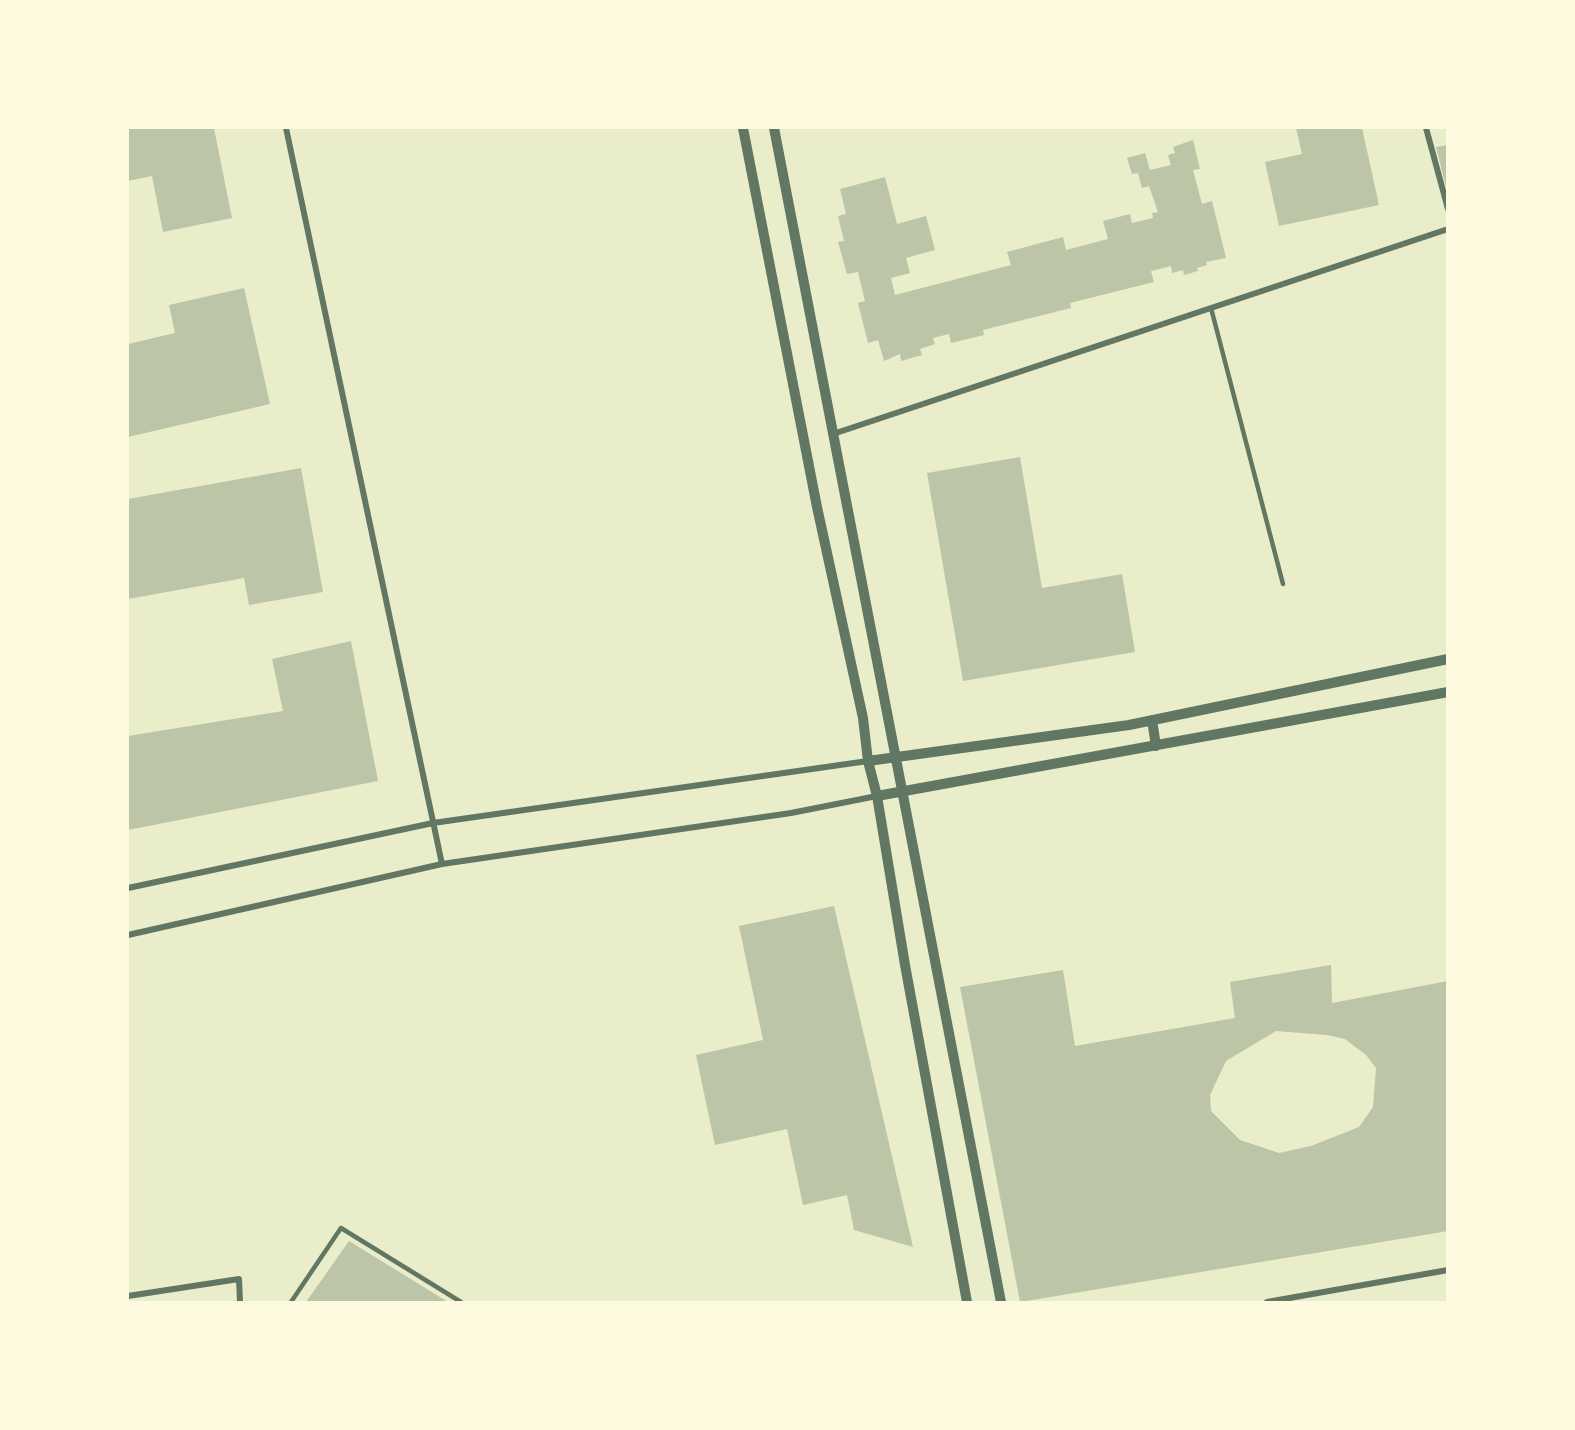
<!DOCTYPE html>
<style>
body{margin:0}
#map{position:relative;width:1575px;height:1430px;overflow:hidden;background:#e9edc9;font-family:Helvetica,sans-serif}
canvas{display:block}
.frame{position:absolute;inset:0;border:129px solid #fefae0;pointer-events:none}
</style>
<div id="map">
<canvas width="1575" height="1430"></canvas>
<div class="frame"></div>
</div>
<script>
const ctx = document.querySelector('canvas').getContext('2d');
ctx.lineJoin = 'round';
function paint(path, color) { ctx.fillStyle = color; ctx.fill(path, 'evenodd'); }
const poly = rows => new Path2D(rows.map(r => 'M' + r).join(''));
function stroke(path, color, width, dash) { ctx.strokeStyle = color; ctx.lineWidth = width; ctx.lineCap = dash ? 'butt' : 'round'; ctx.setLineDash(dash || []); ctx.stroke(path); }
paint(poly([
 [128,128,214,128,232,218,163,232,152,176,128,181],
 [1296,128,1362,128,1379,205,1279,226,1265,162,1302,154],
 [1193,140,1200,169,1193,170,1202,204,1212,201,1226,258,1206,262,1207,265,1197,268,1198,271,1184,275,1183,270,1172,273,1171,266,1151,271,1154,282,1070,303,1071,308,983,330,984,335,951,343,949,334,933,338,935,344,920,349,922,355,901,361,900,354,884,361,878,340,868,343,858,303,865,301,858,272,847,274,838,242,844,241,838,216,846,214,840,189,885,177,897,224,926,216,935,250,906,258,910,273,891,278,895,295,1011,265,1007,252,1063,237,1066,250,1108,239,1103,221,1130,214,1132,223,1153,218,1152,213,1158,212,1149,186,1142,188,1138,173,1132,174,1127,158,1145,153,1150,170,1171,165,1168,155,1175,153,1173,147],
 [1448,145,1448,191,1447,191,1436,147],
 [244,288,270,404,128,437,128,344,175,333,169,305],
 [1020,457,1042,588,1122,574,1135,652,963,681,927,473],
 [301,468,323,592,249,605,244,578,128,599,128,499],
 [351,641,378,781,128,830,128,736,283,711,272,659],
 [834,906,913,1247,854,1230,847,1195,803,1205,787,1129,715,1145,696,1055,763,1040,739,926],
 [1331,965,1332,1003,1448,981,1448,1231,1020,1302,960,987,1063,970,1075,1046,1235,1018,1230,982],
 [1276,1031,1327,1035,1345,1039,1366,1055,1376,1068,1373,1107,1359,1127,1311,1146,1279,1153,1240,1140,1211,1111,1210,1095,1226,1061],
 [349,1241,448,1302,306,1302]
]), '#bcc5a7');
stroke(poly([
 [1211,308,1283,584],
 [291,1302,341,1228,461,1302]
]), '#617663', 4.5);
stroke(poly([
 [286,128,442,864],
 [1426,128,1448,209],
 [833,434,1448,229],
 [128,888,433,823,868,761],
 [128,935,442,864,791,813,877,796],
 [128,1296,239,1279,240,1302],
 [1267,1302,1448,1270]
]), '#617663', 6);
stroke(poly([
 [743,128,817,507,863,718,868,761,877,796,905,965,967,1302],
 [774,128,1001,1302],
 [1152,720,1156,746],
 [868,761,1129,725,1448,659],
 [877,796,1448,692]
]), '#617663', 10);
</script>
